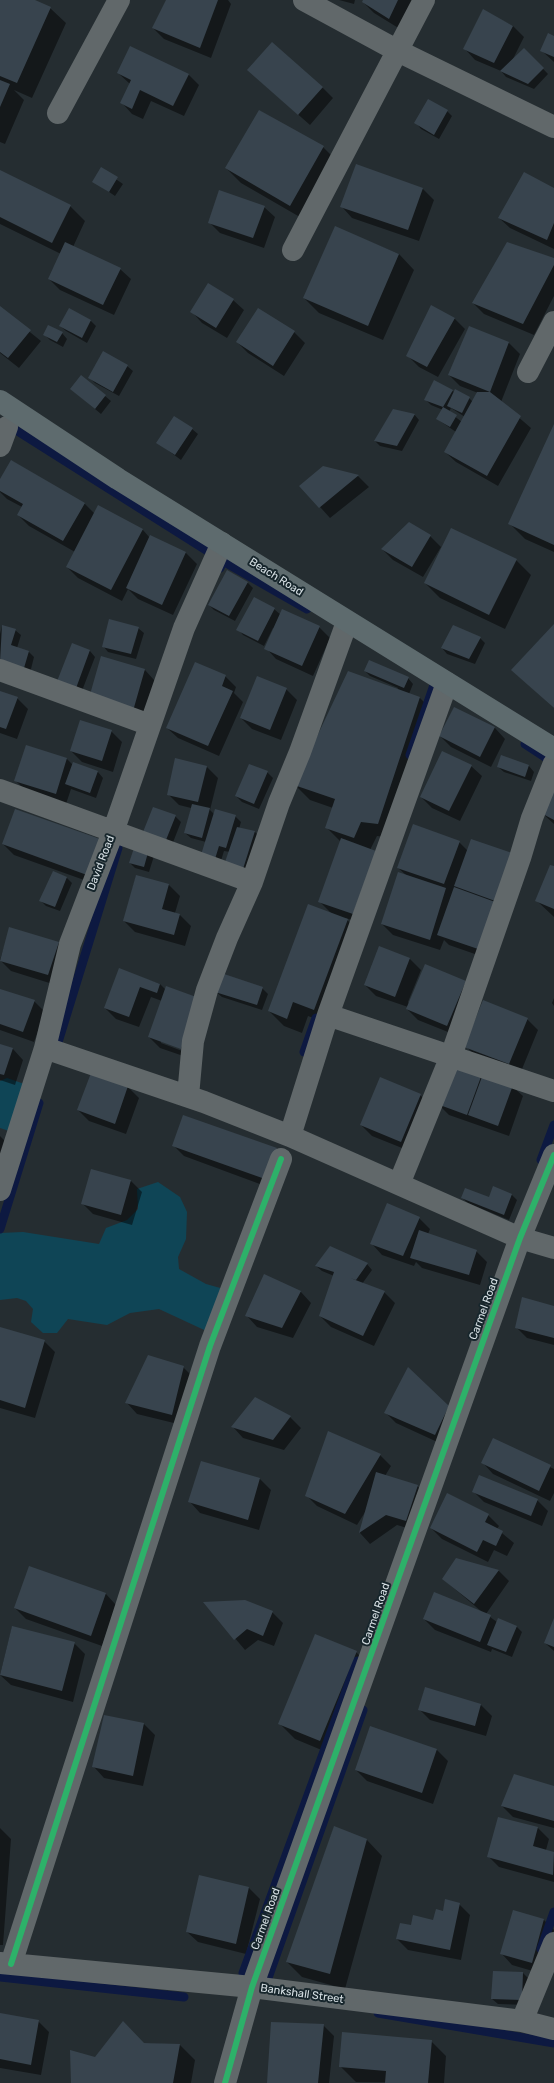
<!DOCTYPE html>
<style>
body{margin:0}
canvas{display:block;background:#252d31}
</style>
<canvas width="554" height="2083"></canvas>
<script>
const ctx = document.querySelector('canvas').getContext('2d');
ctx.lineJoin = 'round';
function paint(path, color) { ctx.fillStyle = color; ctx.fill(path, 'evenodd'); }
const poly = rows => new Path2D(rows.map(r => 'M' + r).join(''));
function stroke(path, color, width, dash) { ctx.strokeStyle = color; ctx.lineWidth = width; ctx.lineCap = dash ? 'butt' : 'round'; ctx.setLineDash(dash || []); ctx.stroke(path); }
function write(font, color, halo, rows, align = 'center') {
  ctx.font = font + ' Rubik,sans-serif'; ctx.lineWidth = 4; ctx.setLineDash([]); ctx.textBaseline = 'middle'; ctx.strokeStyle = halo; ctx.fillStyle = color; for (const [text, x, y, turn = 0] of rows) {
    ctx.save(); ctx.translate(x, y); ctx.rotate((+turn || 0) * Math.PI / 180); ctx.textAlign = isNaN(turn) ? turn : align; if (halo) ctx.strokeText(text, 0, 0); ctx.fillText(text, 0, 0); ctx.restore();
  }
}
paint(poly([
 [7,1078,33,1087,9,1131,0,1128,0,1081],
 [158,1182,180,1197,187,1212,186,1239,178,1257,179,1269,206,1284,231,1291,215,1335,159,1309,130,1313,107,1325,68,1319,57,1333,43,1333,31,1322,33,1309,26,1301,17,1298,0,1300,0,1233,23,1232,99,1244,106,1228,127,1220,138,1209,137,1189]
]), '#0f4556');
paint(poly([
 [0,0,32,0,50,8,66,23,32,98,14,90,24,100,5,144,0,142],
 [167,0,228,0,231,4,211,58,164,39,153,28],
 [339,0,355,0,354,4],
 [364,0,415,0,400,29,374,13,363,2],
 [484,11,513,26,524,37,512,61,524,49,548,74,534,89,506,77,501,71,475,60,465,49],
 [554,37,554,62,542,51],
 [118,73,188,74,199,85,184,116,151,101,143,119,132,114,122,103,130,84],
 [260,81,322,87,333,98,310,125],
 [260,111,323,147,338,162,305,220,241,183,226,168],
 [447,111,452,116,439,139,421,129,416,123],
 [356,165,423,189,434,200,419,241,352,218,342,207],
 [101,169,123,184,115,196,93,181],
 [0,172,70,206,85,221,73,247,120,269,131,279,114,315,60,290,49,279,61,254,0,224],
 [554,189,554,249,510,228,499,218],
 [264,207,275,217,264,248,220,233,209,222],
 [335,227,399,254,414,270,383,340,319,313,304,298],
 [554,259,554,296,534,335,484,314,473,303],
 [233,300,244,310,227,338,202,323,192,312],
 [0,308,41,341,19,368,0,353],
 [69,309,91,321,96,326,87,343,66,331,60,326],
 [454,318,465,329,438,377,419,367,408,356],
 [469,327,509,343,520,354,501,402,531,428,498,486,456,462,445,452,456,432,437,419,443,410,431,405,426,400,452,391,469,398,473,402,478,393,460,386,449,375],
 [451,408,465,417,462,422,449,412],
 [294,332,305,343,284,376,248,353,237,342],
 [62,333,67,339,63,347,50,340,44,334],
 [127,366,133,371,119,396,95,383,89,377],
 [71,389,105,396,111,401,101,414],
 [414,414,419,420,402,451,380,446,375,441],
 [554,427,554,552,525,539,509,523],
 [192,429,198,434,181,460,158,443],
 [12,461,85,504,95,514,143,530,150,538,186,553,197,564,173,615,138,599,128,589,122,601,78,578,67,567,75,552,29,526,18,515,22,507,7,499,0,492,0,481],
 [323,467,358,476,369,487,330,518,301,486],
 [430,536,441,547,423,577,393,560,382,549],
 [516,560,531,575,505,629,440,598,425,583],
 [228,571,248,583,253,588,235,621,214,610,209,605],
 [254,599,274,609,281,615,319,627,330,638,313,676,276,659,266,648,275,629,273,628,264,646,243,635,238,629],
 [554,625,554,708,512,670],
 [2,626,15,630,21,635,17,648,29,652,34,657,30,673,0,665,0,634],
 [138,628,144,633,136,659,108,652,103,646],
 [480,638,485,643,475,664,447,654,442,648],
 [73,645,90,651,95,657,80,696,63,689],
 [145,670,155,681,144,721,101,708],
 [365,671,408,678,413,684,409,694,420,698,435,713,393,838,377,836,370,850,364,924,345,918,363,935,329,1024,308,1016,302,1033,284,1026,269,1011,332,914,319,901,341,842,326,827,333,808,310,800,295,785,397,690,398,688,370,676],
 [225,676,236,687,234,693,243,702,219,756,178,738,167,728],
 [286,689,297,700,281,740,252,729,241,718],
 [0,692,17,698,28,709,17,739,0,733],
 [454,708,495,728,505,739,491,767,451,747,440,736],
 [111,731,122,742,113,772,82,762,71,751],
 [27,746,67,759,73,765,74,764,98,772,103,778,96,798,71,789,66,804,26,791,15,780],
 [502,756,529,766,534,772,531,781,504,772,498,767],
 [471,766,482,776,460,821,432,808,421,797],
 [207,767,218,778,210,810,214,814,235,816,241,822,239,829,255,832,260,837,248,874,230,852,224,851,220,864,206,842,191,838,185,833,191,808,179,805,168,794],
 [267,772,273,778,259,809,242,802,236,796],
 [554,793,554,824,542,813],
 [175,816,181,822,170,850,148,842],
 [459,842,468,851,515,855,492,960,449,945,444,940,440,950,393,935,382,924,406,875,398,868],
 [3,844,110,851,98,885,14,855],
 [135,846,154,856,149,872,135,868,130,863],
 [554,868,554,917,537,901],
 [53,872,67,878,72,883,60,911,46,906,41,901],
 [136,876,169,885,180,896,175,913,180,915,191,926,185,946,135,932,124,921],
 [10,928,58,943,69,954,59,986,11,971,0,960],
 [380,947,410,959,421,970,408,1002,409,1003,465,981,458,1036,418,1020,407,1009,408,1007,376,996,365,985],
 [120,970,160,984,166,990,192,1059,160,1048,149,1037,162,1001,151,997,139,1027,116,1019,105,1008],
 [161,1041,186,1050,185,1052,161,1043],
 [262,988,268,994,262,1010,222,997,216,992],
 [0,990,34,1001,45,1012,34,1042,0,1030],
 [554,998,554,1006,552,1003],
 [527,1019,538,1030,520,1074,476,1057,466,1046],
 [0,1045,13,1049,23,1060,15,1085,0,1080],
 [452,1064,512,1086,523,1096,509,1136,449,1115,438,1104],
 [128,1087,139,1098,126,1134,89,1121,78,1110],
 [420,1095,431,1105,412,1152,372,1136,361,1125],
 [0,1136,11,1147,0,1175],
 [173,1145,276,1149,276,1190,184,1156],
 [131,1181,142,1192,132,1225,93,1214,82,1203],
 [493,1188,512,1195,517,1200,509,1220,468,1203,462,1198,489,1199],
 [419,1218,430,1229,428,1234,476,1251,487,1262,480,1285,422,1268,416,1262,414,1266,382,1255,372,1244],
 [367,1264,372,1270,362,1284,384,1292,395,1303,374,1346,331,1327,320,1316,334,1276,322,1271,316,1266],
 [265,1276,301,1292,311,1303,293,1338,257,1327,247,1316],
 [554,1307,554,1345,527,1338,516,1327],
 [0,1328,44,1341,55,1352,35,1418,0,1408],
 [183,1367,194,1378,182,1425,137,1414,127,1403],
 [255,1399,290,1417,301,1428,284,1450,243,1438,233,1427],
 [448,1407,446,1446,396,1423,385,1412],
 [494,1440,554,1469,554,1493,550,1501,493,1474,483,1463],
 [380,1455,391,1466,385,1476,417,1486,428,1496,417,1531,397,1525,370,1544,360,1533,367,1509,357,1525,317,1506,306,1495],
 [202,1462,260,1479,271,1490,259,1530,200,1513,190,1502],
 [473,1491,537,1500,548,1511,542,1526,484,1502],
 [488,1515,499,1526,497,1529,514,1543,507,1556,494,1550,488,1562,442,1539,431,1528],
 [498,1570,509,1581,486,1614,497,1622,517,1627,522,1632,512,1657,492,1649,491,1652,435,1630,424,1619,482,1612,443,1579],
 [106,1594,116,1605,102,1646,26,1619,15,1608],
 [205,1603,272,1612,283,1623,274,1646,258,1640,245,1650],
 [554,1620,554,1651,545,1643],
 [12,1627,74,1643,85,1654,73,1702,11,1685,0,1675],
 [356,1652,371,1667,336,1756,295,1739,280,1724],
 [425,1688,481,1705,492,1716,486,1736,430,1720,419,1709],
 [144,1724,155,1735,143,1786,104,1778,94,1767],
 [370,1728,437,1750,448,1761,433,1804,367,1781,356,1770],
 [554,1787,554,1828,513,1817,502,1806],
 [499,1818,538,1828,549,1839,546,1850,554,1853,554,1882,499,1867,488,1856],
 [334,1827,367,1840,382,1856,345,1989,302,1977,287,1962],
 [0,1828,11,1839,3,1945,0,1945],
 [200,1876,249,1888,260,1899,246,1954,198,1942,187,1932],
 [459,1904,470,1915,461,1960,408,1950,397,1939,412,1926,434,1921,444,1912],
 [513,1912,544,1920,554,1930,543,1974,512,1965,502,1954],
 [523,1973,528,1978,527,2005,498,2004,492,1999],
 [0,2014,38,2021,49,2032,41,2075,0,2068],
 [323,2025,334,2036,329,2083,268,2083],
 [431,2041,446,2056,444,2083,356,2082,341,2067],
 [144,2043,180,2045,195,2060,191,2083,72,2083,95,2059]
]), '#0007');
stroke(poly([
 [8,425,217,557],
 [220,568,223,561,307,609],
 [525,744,554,763],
 [410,755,434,685],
 [55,1052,118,848],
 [304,1052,316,1018],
 [541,1160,554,1125],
 [0,1229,39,1103],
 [541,1949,554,1912],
 [243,1973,357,1661],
 [0,1977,184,1997],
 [268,1978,363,1710],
 [378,2013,554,2043]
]), '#0d1941', 9);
paint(poly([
 [0,0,35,0,51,7,17,83,0,76],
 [166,0,218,0,200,48,152,28],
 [363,0,398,0,389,19,362,2],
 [483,9,513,26,494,63,463,49],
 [548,33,554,36,554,57,540,51],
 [272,42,323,87,298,115,247,70],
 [130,46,189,74,173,106,140,90,132,109,120,103,131,80,117,73],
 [524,48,544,68,528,84,500,71],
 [0,80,10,84,0,107],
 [428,99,448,110,434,135,414,123],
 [259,110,324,146,290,206,225,168],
 [356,164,423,188,408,230,340,207],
 [101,167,118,177,109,192,92,182],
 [0,170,71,205,52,243,0,217],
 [524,172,554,188,554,223,547,240,498,218],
 [219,190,265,206,253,238,208,223],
 [335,226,399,254,368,326,303,298],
 [65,242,121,268,103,305,48,279],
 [507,242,554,258,554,265,523,324,472,303],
 [208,283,234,299,216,328,190,312],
 [431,305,455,318,427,367,406,356],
 [0,306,31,330,8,358,0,352],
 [69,308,91,320,82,338,59,326],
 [258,308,295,331,273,366,236,342],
 [48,325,63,332,57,342,43,335],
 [469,326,509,342,490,392,521,416,487,476,444,452,477,392,490,392,448,375],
 [103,351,128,365,113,392,88,378],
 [81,375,106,395,95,409,70,389],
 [434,380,453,390,443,407,424,400],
 [455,389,470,397,462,413,447,406],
 [443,407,457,415,450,427,436,419],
 [393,409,415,414,397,446,374,441],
 [174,416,193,428,175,455,156,443],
 [554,424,554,545,508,524],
 [11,460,85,503,63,541,17,515,23,504,0,491,0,479],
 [323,466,359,475,319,508,299,486],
 [98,505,143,529,111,590,66,567],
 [409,522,431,535,412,567,381,549],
 [451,528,517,559,489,615,424,583],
 [150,535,186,552,162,605,126,588],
 [227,570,248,582,229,616,208,605],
 [254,597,275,608,258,641,236,630],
 [282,609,320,626,302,666,264,649],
 [109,619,139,627,131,654,102,647],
 [554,624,554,708,511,670],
 [2,625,16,629,11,645,29,651,24,668,0,662],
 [453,625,481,637,469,659,441,648],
 [72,643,90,650,75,691,56,684],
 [101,656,145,669,133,711,89,698],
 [369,660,409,677,404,688,364,671],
 [195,662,226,675,222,686,233,691,208,746,166,728],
 [348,671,420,697,378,824,361,822,354,838,325,828,335,799,294,785],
 [257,676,287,688,270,730,240,718],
 [0,691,18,697,6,729,0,727],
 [454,707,495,727,480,757,439,736],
 [80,720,112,730,102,761,70,751],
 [26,745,67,758,56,794,14,781],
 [442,751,472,765,449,811,420,797],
 [501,755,529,765,525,777,497,767],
 [175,758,207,766,198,802,167,795],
 [73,762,98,771,90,793,65,784],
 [249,764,268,771,254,804,235,796],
 [554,791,554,820,541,813],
 [192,804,210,808,202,838,184,833],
 [153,807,176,815,164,845,141,837],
 [15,809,100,839,87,875,2,844],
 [215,809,236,815,226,848,219,846,215,859,201,855],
 [413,824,460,841,444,884,397,868],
 [237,827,255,831,243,869,224,865],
 [341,838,376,851,353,914,318,902],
 [471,839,515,854,498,902,454,886],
 [135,845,149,849,144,867,129,863],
 [550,865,554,866,554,909,535,901],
 [53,871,67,877,55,907,39,901],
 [398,872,446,888,430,940,381,924],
 [136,875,169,884,162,909,180,914,174,935,123,921],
 [454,887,498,903,481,950,437,935],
 [308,904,348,919,314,1010,293,1002,287,1019,268,1011],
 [9,927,59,942,48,975,0,961],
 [379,946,410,958,395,997,364,985],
 [425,964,466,981,447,1026,406,1009],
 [119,968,160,984,157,993,140,987,129,1017,104,1008],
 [221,973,263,987,257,1005,215,992],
 [166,986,199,998,181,1049,148,1037],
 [0,989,35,1000,23,1032,0,1024],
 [483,1000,528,1018,509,1064,464,1047],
 [0,1044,13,1048,4,1075,0,1074],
 [452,1063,482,1074,467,1115,437,1104],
 [91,1073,128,1086,115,1124,77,1110],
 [483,1074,513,1085,498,1126,468,1115],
 [380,1077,421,1094,401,1142,360,1125],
 [183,1115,277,1148,265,1179,172,1146],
 [91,1169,131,1180,121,1215,81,1204],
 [493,1186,512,1194,504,1215,461,1198,465,1188,489,1197],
 [387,1203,420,1217,403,1256,370,1244],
 [419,1230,477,1250,469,1275,410,1258],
 [330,1246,368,1263,356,1280,350,1278,385,1291,363,1336,319,1316,334,1272,315,1266],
 [264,1274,301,1291,282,1328,245,1316],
 [522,1297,554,1306,554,1338,515,1328],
 [0,1327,45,1340,25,1408,0,1400],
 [148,1355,184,1366,172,1415,125,1403],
 [408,1367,449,1406,435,1435,384,1413],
 [255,1397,291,1416,273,1440,231,1427],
 [328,1431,381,1454,345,1514,305,1496],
 [493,1438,551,1465,539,1491,481,1463],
 [201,1461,260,1478,248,1520,188,1502],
 [376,1472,418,1485,406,1521,386,1515,359,1533],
 [479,1475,538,1499,531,1516,472,1492],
 [447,1493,489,1514,485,1522,503,1531,496,1546,483,1540,477,1552,430,1528],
 [456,1558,499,1570,474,1604,442,1579],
 [29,1566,106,1593,91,1636,14,1608],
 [434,1592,491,1615,480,1642,423,1619],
 [245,1600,273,1611,263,1636,247,1629,234,1640,203,1602],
 [498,1618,517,1626,506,1652,487,1645],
 [554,1618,554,1647,544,1643],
 [12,1626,75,1642,62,1691,0,1675],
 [315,1634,357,1651,320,1741,278,1724],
 [425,1687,481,1704,475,1726,418,1710],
 [104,1715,144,1723,133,1776,92,1767],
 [370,1726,437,1749,422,1793,355,1770],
 [514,1774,554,1786,554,1821,501,1806],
 [498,1817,538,1827,533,1846,554,1852,553,1875,487,1857],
 [334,1826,367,1839,330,1974,286,1962],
 [199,1875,249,1887,236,1944,186,1932],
 [445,1899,460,1903,450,1950,396,1939,400,1923,411,1925,413,1915,433,1920,436,1909,443,1911],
 [513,1910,544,1919,532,1963,500,1954],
 [493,1971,523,1972,522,2000,491,1999],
 [0,2013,39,2020,31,2065,0,2059],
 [123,2021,144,2043,180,2044,173,2083,71,2083,70,2050,95,2057],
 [271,2022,324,2024,318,2083,267,2083],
 [342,2032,432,2040,428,2083,385,2083,386,2071,339,2067]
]), '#38444e');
stroke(poly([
 [304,0,398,51,554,127],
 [58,113,119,0],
 [293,250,424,0],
 [528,372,554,322],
 [0,446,7,427],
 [0,670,150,725],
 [0,790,252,882],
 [328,1015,554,1091],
 [45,1048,204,1102,290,1136,520,1238,554,1248],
 [188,1096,193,1041,207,990,227,938,252,882,279,803,300,752,347,622],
 [290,1136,328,1015,447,683],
 [399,1184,451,1056,520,858,532,818,554,763],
 [0,1190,45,1048,70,944,113,832,184,628,222,543],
 [0,1963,252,1987,522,2021,554,2029],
 [11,1964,210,1346,281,1159],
 [522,2021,554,1943],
 [225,2083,252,1987,520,1238,554,1155]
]), '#61686a', 22);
stroke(poly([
 [0,401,118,479,554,749]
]), '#5e6b6e', 22);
stroke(poly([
 [11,1964,210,1346,281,1159],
 [225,2083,252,1987,520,1238,554,1155]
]), '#2db169', 6);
write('11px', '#d8e1e5', '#17262c', [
 ["Beach Road",276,577,32],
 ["David Road",101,863,-69],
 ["Carmel Road",484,1309,-70],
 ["Carmel Road",376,1614,-71],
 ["Carmel Road",266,1919,-70],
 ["Bankshall Street",302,1994,8]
]);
</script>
